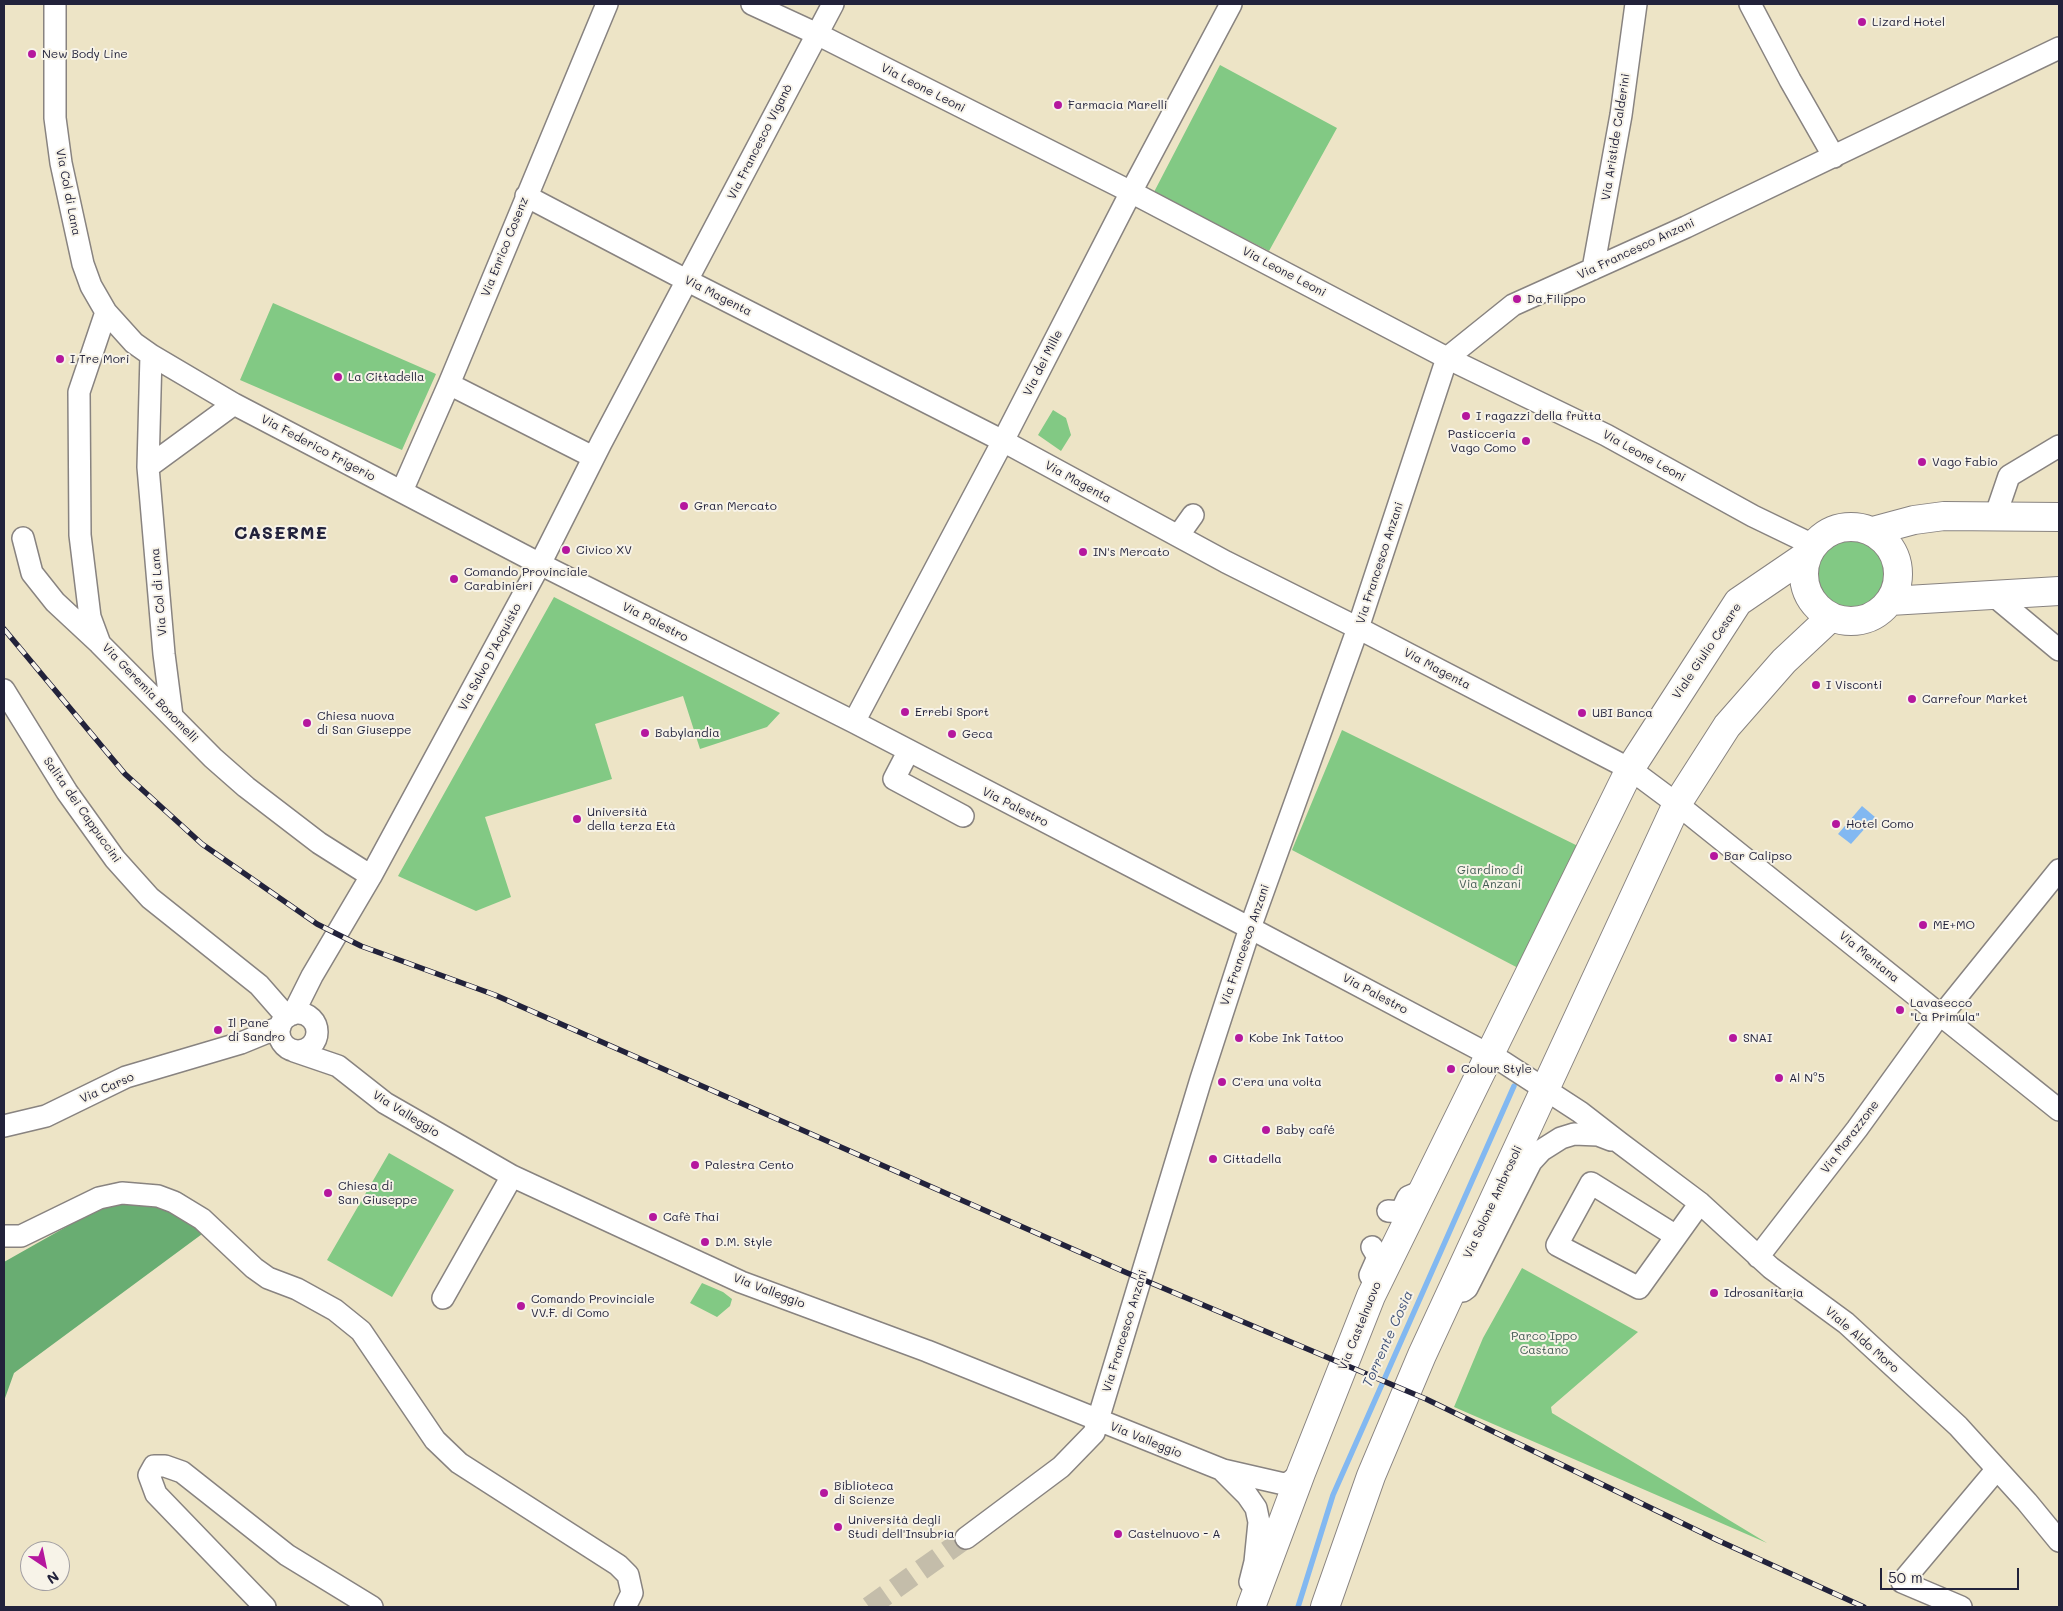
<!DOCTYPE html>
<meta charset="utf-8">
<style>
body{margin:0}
#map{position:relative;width:2063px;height:1611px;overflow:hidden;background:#ede4c6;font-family:Mali,sans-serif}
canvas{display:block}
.frame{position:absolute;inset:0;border:5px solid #22223b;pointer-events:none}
.north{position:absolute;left:20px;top:1541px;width:50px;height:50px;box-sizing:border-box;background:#f7f3e8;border:1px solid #a29fa3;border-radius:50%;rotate:146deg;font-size:14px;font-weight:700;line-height:20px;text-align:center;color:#22223b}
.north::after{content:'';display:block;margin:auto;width:18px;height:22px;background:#b5179e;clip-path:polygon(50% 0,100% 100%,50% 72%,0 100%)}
.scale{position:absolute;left:1880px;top:1568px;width:139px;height:22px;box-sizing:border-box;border:2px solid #22223b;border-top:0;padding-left:6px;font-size:15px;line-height:18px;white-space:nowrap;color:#22223b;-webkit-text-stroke:4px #f7f3e8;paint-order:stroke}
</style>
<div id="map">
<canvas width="2063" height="1611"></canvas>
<div class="frame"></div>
<div class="north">N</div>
<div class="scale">50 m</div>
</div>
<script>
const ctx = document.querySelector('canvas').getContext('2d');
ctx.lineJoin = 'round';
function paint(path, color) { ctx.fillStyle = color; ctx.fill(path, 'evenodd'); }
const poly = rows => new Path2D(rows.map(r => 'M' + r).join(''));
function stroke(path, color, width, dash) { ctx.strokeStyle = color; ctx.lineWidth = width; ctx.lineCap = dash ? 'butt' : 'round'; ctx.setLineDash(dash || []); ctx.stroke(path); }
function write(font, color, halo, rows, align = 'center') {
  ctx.font = font + ' Mali,sans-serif'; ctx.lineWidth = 4; ctx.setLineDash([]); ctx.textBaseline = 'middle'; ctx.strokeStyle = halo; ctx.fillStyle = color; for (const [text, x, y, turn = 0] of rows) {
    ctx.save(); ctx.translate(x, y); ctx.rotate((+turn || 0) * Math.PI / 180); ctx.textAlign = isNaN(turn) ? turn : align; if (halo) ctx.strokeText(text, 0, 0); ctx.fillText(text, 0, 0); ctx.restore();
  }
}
paint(poly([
 [1220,65,1337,128,1269,251,1154,192],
 [273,303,436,374,402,450,240,380],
 [1053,410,1066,418,1071,435,1061,451,1038,435],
 '1814 576a36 36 0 1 1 72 0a36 36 0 1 1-72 0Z',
 [554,597,780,713,767,727,700,749,683,696,595,724,612,779,485,817,511,897,476,911,398,876],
 [1342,730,1582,848,1522,970,1292,850],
 [389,1153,454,1190,392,1297,327,1260],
 [1522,1268,1638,1332,1551,1407,1552,1413,1767,1543,1454,1407,1483,1338],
 [702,1283,723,1292,732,1299,730,1306,717,1317,690,1303]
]), '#82c984');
paint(poly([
 [157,1186,182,1193,207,1211,217,1223,14,1373,4,1401,4,1262,133,1189]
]), '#69ad72');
paint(poly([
 [1862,806,1875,817,1851,844,1838,834]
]), '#82b8f1');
stroke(poly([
 [1298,1607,1333,1495,1514,1086]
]), '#82b8f1', 5.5);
stroke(poly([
 [869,1607,966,1538]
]), '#c4bdaa', 21, [21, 11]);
const minor = poly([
 [55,4,55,118,61,163,83,264,91,286,106,312,134,343,151,355,234,404,540,564,854,722,1250,928,1503,1062,1580,1112,1620,1143,1700,1203,1771,1268,1846,1323,1958,1426,2027,1502,2059,1541],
 [752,4,817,34,1131,192,1447,358,1606,435,1753,516,1813,545],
 [1750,4,1790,80,1834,157],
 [526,196,688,281,1003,441,1226,562,1358,628,1630,769,1677,804,2059,1110],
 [1593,269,1621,115,1636,4],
 [106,312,79,392,80,535,90,617,100,644,213,758,246,787,319,843,371,876],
 [449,384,593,457],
 [148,467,151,355],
 [402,491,449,384,607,4],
 [1995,517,2009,476,2059,446],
 [1178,536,1193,515],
 [23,538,32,573,55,602,98,642],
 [1993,595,2059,650],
 [4,690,67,792,115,859,150,898,259,985,287,1017],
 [172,716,164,654,148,467,234,404],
 [854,722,1003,441,1131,192,1231,4],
 [908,752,894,779,963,816],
 '279 1032a19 19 0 1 1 38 0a19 19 0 1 1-38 0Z',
 [293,1014,312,976,371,876,540,564,601,443,833,4],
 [1942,1015,2059,870],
 [294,1051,338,1066,385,1103,512,1176,741,1282,927,1351,1223,1470,1284,1484,1290,1482,1301,1473],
 [4,1126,46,1116,126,1077,241,1043,280,1027],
 [1388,1211,1401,1212,1408,1197,1415,1194],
 [4,1236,21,1236,99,1198,122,1193,158,1196,174,1202,202,1219,254,1268,268,1278,297,1289,335,1310,361,1331,435,1440,459,1463,618,1565,628,1575,632,1593,625,1607],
 [1676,1236,1591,1183,1557,1245,1639,1288,1700,1203],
 [1372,1247,1378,1257,1370,1275,1373,1280],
 [1758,1257,1857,1129,1940,1014],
 [1463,1291,1467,1288,1531,1162,1542,1150,1561,1138,1574,1134,1598,1135,1611,1140],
 [443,1298,512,1176],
 [1223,1471,1247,1495,1256,1508,1259,1522,1255,1562,1250,1582],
 [966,1538,1061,1467,1094,1433,1201,1079,1250,928,1358,628,1447,358,1513,305,1686,227,2059,48],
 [265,1607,156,1494,149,1475,154,1466,165,1466,182,1472,287,1555,372,1607],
 [1961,1607,1902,1582,1997,1469]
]);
const major = poly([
 '1804 574a47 47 0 1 1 94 0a47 47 0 1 1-94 0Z',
 [1873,531,1914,520,1944,516,2059,517],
 [1890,601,2059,591],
 [1251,1607,1301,1473,1371,1296,1630,769,1738,602,1807,555],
 [1325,1607,1371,1476,1422,1355,1677,804,1727,726,1784,661,1831,617]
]);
stroke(minor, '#888380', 24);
stroke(major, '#888380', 30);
stroke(minor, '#fff', 21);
stroke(major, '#fff', 28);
const rail = poly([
 [4,629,125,774,202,844,317,924,361,946,495,995,1125,1272,1426,1399,1717,1540,1864,1607]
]);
stroke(rail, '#22223b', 5.5);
stroke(rail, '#f7f3e8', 4, [11]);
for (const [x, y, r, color] of [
 [1862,22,5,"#b5179e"],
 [32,54,5,"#b5179e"],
 [1058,105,5,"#b5179e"],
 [1517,299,5,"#b5179e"],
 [60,359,5,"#b5179e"],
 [338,377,5,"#b5179e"],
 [1466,416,5,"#b5179e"],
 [1526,441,5,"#b5179e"],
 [1922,462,5,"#b5179e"],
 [684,506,5,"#b5179e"],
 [566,550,5,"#b5179e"],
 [1083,552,5,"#b5179e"],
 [454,579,5,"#b5179e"],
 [1816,685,5,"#b5179e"],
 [1912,699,5,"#b5179e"],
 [905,712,5,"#b5179e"],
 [1582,713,5,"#b5179e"],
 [307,723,5,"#b5179e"],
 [645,733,5,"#b5179e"],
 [952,734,5,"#b5179e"],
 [577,819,5,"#b5179e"],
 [1836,824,5,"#b5179e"],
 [1714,856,5,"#b5179e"],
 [1923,925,5,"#b5179e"],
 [1900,1010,5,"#b5179e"],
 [218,1030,5,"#b5179e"],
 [1239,1038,5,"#b5179e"],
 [1733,1038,5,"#b5179e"],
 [1451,1069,5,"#b5179e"],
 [1779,1078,5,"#b5179e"],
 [1222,1082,5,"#b5179e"],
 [1266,1130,5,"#b5179e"],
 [1213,1159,5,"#b5179e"],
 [695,1165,5,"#b5179e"],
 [328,1193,5,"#b5179e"],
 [653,1217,5,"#b5179e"],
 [705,1242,5,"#b5179e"],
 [1714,1293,5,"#b5179e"],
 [521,1306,5,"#b5179e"],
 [824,1493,5,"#b5179e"],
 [838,1527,5,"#b5179e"],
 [1118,1534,5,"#b5179e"]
]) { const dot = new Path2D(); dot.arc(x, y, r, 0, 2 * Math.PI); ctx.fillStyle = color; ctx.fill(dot); stroke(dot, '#f7f3e8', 2); }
write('12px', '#22223b', '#f7f3e8', [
 ["Lizard Hotel",1872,22],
 ["New Body Line",42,54],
 ["Farmacia Marelli",1068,105],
 ["Da Filippo",1527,299],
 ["I Tre Mori",70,359],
 ["La Cittadella",348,377],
 ["I ragazzi della frutta",1476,416],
 ["Pasticceria",1516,434,"right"],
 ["Vago Como",1516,448,"right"],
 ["Vago Fabio",1932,462],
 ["Gran Mercato",694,506],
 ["Civico XV",576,550],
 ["IN's Mercato",1093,552],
 ["Comando Provinciale",464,572],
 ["Carabinieri",464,586],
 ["I Visconti",1826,685],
 ["Carrefour Market",1922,699],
 ["Errebi Sport",915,712],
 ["UBI Banca",1592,713],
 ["Chiesa nuova",317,716],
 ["di San Giuseppe",317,730],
 ["Babylandia",655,733],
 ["Geca",962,734],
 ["Università",587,812],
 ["della terza Età",587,826],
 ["Hotel Como",1846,824],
 ["Bar Calipso",1724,856],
 ["ME+MO",1933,925],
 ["Lavasecco",1910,1003],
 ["\"La Primula\"",1910,1017],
 ["Il Pane",228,1023],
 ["di Sandro",228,1037],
 ["Kobe Ink Tattoo",1249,1038],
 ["SNAI",1743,1038],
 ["Colour Style",1461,1069],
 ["Al N°5",1789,1078],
 ["C'era una volta",1232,1082],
 ["Baby café",1276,1130],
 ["Cittadella",1223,1159],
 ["Palestra Cento",705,1165],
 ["Chiesa di",338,1186],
 ["San Giuseppe",338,1200],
 ["Cafè Thai",663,1217],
 ["D.M. Style",715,1242],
 ["Idrosanitaria",1724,1293],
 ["Comando Provinciale",531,1299],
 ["VV.F. di Como",531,1313],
 ["Biblioteca",834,1486],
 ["di Scienze",834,1500],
 ["Università degli",848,1520],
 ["Studi dell'Insubria",848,1534],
 ["Castelnuovo - A",1128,1534]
], 'left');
write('12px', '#22223b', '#f7f3e8', [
 ["Via Leone Leoni",923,88,27],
 ["Via Aristide Calderini",1616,137,-81],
 ["Via Francesco Viganò",760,142,-63],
 ["Via Col di Lana",68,192,79],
 ["Via Enrico Cosenz",505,247,-68],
 ["Via Francesco Anzani",1636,249,-25],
 ["Via Leone Leoni",1284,272,28],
 ["Via Magenta",718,296,27],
 ["Via dei Mille",1043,363,-63],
 ["Via Federico Frigerio",318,448,28],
 ["Via Leone Leoni",1644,456,29],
 ["Via Magenta",1078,482,29],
 ["Via Francesco Anzani",1380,563,-72],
 ["Via Col di Lana",159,592,-95],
 ["Via Palestro",655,622,27],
 ["Viale Giulio Cesare",1707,651,-56],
 ["Via Salvo D'Acquisto",490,657,-62],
 ["Via Magenta",1437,669,28],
 ["Via Geremia Bonomelli",150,693,46],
 ["Via Palestro",1015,807,27],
 ["Salita dei Cappuccini",82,810,55],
 ["Via Francesco Anzani",1245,945,-71],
 ["Via Mentana",1869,957,39],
 ["Via Palestro",1375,994,28],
 ["Via Carso",107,1088,-24],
 ["Via Valleggio",406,1114,32],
 ["Via Morazzone",1850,1137,-53],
 ["Via Solone Ambrosoli",1493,1202,-65],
 ["Via Valleggio",769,1291,21],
 ["Via Castelnuovo",1360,1326,-68],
 ["Via Francesco Anzani",1125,1331,-73],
 ["Viale Aldo Moro",1862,1340,41],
 ["Via Valleggio",1146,1440,22]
]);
write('12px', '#445c55', '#f7f3e8', [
 ["Giardino di",1490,870],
 ["Via Anzani",1490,884],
 ["Parco Ippo",1544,1336],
 ["Castano",1544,1350]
]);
write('italic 14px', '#44567b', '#f7f3e8', [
 ["Torrente Cosia",1388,1339,-66]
]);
ctx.letterSpacing = '1px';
write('bold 18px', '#22223b', '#f7f3e8', [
 ["CASERME",281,533]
]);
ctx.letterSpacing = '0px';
</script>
